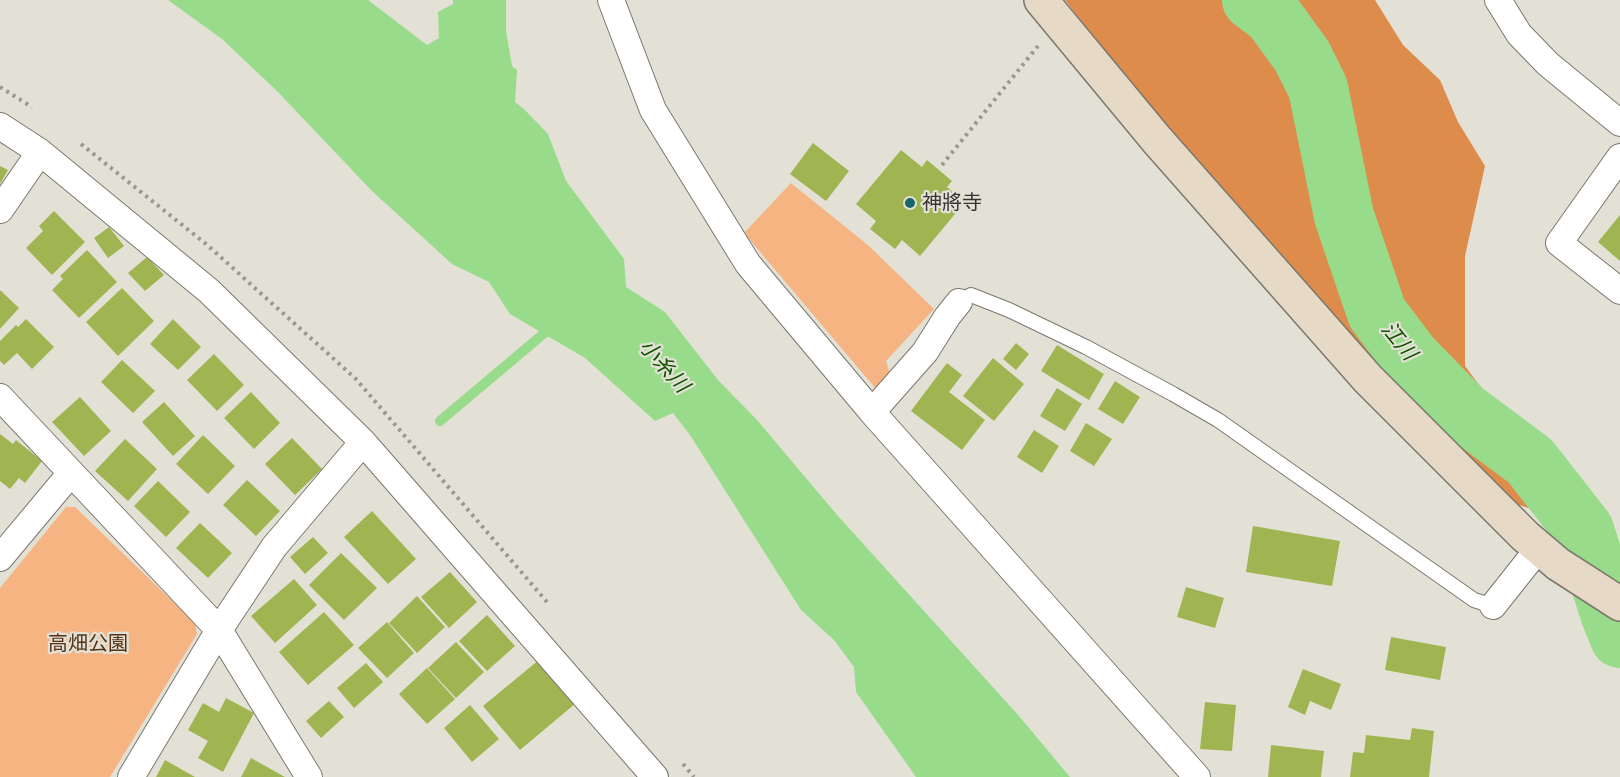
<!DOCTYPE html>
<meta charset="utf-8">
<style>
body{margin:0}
canvas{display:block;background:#e3e1d5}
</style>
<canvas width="1620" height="777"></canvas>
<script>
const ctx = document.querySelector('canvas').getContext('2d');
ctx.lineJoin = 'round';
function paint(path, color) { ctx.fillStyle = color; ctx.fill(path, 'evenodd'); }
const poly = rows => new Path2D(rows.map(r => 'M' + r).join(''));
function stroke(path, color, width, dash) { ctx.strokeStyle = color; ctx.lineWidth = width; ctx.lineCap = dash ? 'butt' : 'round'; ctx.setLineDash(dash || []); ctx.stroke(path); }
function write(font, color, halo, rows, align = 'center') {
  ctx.font = font + ' Lato,"Noto Sans JP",sans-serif'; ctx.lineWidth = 4.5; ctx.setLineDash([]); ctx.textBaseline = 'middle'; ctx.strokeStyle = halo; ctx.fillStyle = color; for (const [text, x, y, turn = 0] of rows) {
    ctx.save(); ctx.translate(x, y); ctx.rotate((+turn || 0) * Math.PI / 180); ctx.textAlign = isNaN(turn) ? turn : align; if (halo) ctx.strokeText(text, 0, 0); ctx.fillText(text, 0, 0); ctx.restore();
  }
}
paint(poly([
 [791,183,869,246,934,309,886,361,893,383,876,389,744,233],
 [66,507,75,507,195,623,197,634,110,777,0,777,0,588]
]), '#f6b483');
paint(poly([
 [1065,0,1375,0,1403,45,1440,80,1458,122,1485,166,1465,256,1465,366,1508,424,1553,455,1571,483,1565,520,1510,502,1424,421,1269,242,1145,103]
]), '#de8c4b');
paint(poly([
 [168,0,368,0,427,45,439,38,438,12,453,4,453,0,506,0,506,31,512,66,517,70,515,102,524,109,548,134,566,181,624,259,626,287,665,312,718,380,757,420,838,516,1019,716,1070,777,916,777,856,692,854,667,834,640,801,610,690,435,673,413,655,421,585,358,510,314,489,282,452,264,372,191,277,91,222,39]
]), '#98db8b');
stroke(poly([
 [440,421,548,330,556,330]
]), '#98db8b', 10);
stroke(poly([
 [1252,0,1273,16,1302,56,1318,88,1344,216,1377,313,1411,358,1463,411,1530,461,1584,530,1610,613,1620,638]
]), '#98db8b', 60);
paint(poly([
 [813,143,849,171,826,201,790,174],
 [901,150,922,167,927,160,952,181,947,187,965,202,920,256,902,240,895,249,870,229,876,221,856,204],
 [0,166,8,170,0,184],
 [54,211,85,242,52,275,26,248,43,231,39,226],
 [1620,215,1620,261,1598,242],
 [109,227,124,246,108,258,94,238],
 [87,250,117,282,79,318,52,290,63,279,60,276],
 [147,257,164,275,145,291,128,273],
 [122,288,154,321,118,356,86,322],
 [0,290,19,308,0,329],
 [26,319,54,347,32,369,17,353,4,365,0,361,0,341,16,325,18,327],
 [173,319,201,347,178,370,150,344],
 [1016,343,1029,354,1016,370,1003,359],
 [1057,345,1104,374,1089,400,1041,371],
 [214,354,244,385,217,411,187,380],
 [993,358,1024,384,994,421,963,396],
 [122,360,155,391,133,413,101,382],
 [947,363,962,375,949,392,985,420,962,450,911,411],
 [1115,381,1140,397,1123,424,1098,409],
 [1057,388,1082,404,1065,431,1040,416],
 [251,392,280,423,254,449,224,418],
 [80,397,111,431,84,456,52,422],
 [164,402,195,436,173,456,142,422],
 [1086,423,1112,439,1094,466,1070,451],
 [1034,430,1059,446,1042,473,1017,457],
 [0,434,13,444,16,440,42,461,25,483,19,478,10,489,0,481],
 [203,435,235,466,208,494,176,464],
 [292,438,322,469,295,495,265,464],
 [125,439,157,469,128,501,95,471],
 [247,480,280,511,256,536,223,505],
 [158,481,190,512,166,537,134,506],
 [372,511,416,559,388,584,344,537],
 [200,523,232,553,208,578,176,548],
 [1253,526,1340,541,1332,586,1246,572],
 [313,537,328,553,305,574,290,557],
 [341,553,377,588,344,620,309,585],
 [450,572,477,602,449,628,421,597],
 [294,579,317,605,275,643,251,616],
 [1186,587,1224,598,1215,628,1177,617],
 [417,596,445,627,417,653,389,623],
 [324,612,354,645,308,685,279,652],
 [487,615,515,646,487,671,459,641],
 [387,622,414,653,387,678,358,648],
 [1391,637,1446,647,1440,680,1385,670],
 [456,642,484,672,456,698,428,668],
 [540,659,576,703,520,750,483,706],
 [366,663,383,682,354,708,337,688],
 [427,668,455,699,427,724,399,694],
 [1303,669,1341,684,1331,710,1310,701,1305,715,1288,707],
 [226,698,254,713,223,772,198,758,208,741,188,730,203,703,219,712],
 [329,701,344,717,321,738,306,721],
 [1205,702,1236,705,1232,751,1200,749],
 [470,705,499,739,472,762,444,728],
 [1412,728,1434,731,1429,777,1350,777,1353,752,1364,753,1366,735,1410,740],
 [1271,745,1324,751,1321,777,1268,777],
 [251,758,285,777,241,777],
 [165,760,195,777,156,777]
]), '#a0b551');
const lane = poly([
 [959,302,971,295,1009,310,1086,347,1173,394,1218,420,1474,600,1493,606]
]);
const street = poly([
 [611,0,653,110,748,264,872,412,1197,777],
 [1498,0,1519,34,1548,64,1620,123],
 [0,126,40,152,209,291,363,442,655,777],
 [1620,157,1559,243,1620,291],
 [0,210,40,152],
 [0,397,219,630,309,777],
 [872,412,925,352,947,317,959,302],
 [0,558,71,473],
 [1493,606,1539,548],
 [131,777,219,630,274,547,363,442]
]);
const secondary = poly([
 [1041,0,1157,140,1368,379,1525,536,1558,564,1620,604]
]);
stroke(lane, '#7a786e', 16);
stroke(street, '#7a786e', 28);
stroke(secondary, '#7a786e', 36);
stroke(poly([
 [0,87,32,107],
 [81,144,206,244,355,378,547,602],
 [942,165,1038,46],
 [683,764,694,777]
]), '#99988f', 4, [3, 4.5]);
stroke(lane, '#fff', 14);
stroke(street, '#fff', 26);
stroke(secondary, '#e6dac6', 33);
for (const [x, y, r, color] of [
 [910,203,6,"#18666c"]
]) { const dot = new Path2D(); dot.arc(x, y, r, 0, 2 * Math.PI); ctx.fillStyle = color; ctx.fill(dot); stroke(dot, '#e3e1d5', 2); }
write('20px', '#363531', '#e3e1d5', [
 ["神將寺",922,203]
], 'left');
write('20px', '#553318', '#e3e1d5', [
 ["高畑公園",88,644]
]);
write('italic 21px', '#105200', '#e3e1d5', [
 ["江川",1399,341,51],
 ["小糸川",664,366,48]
]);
</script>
